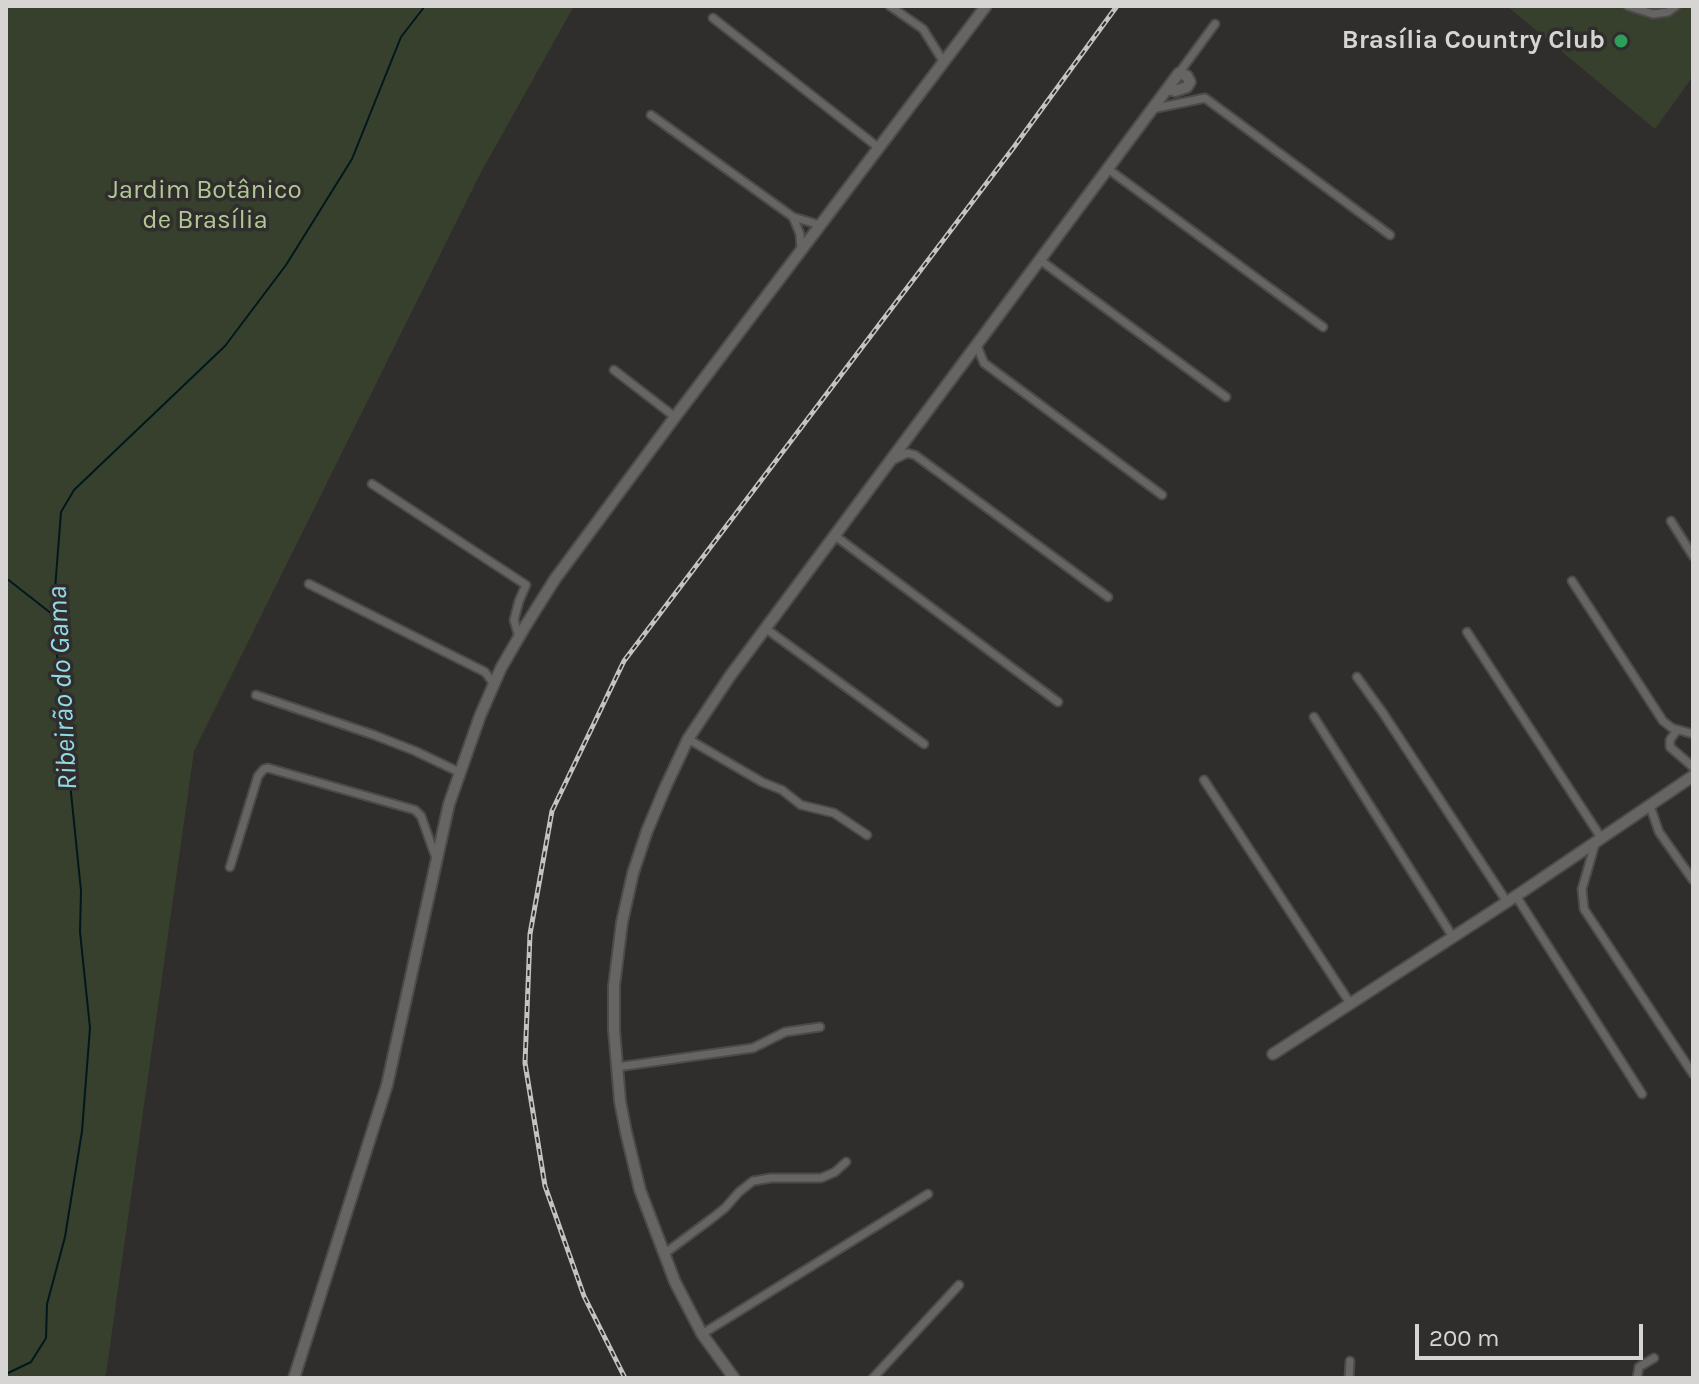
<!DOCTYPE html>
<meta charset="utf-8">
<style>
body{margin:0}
#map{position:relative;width:1699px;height:1384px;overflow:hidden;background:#302e2c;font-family:Karla,sans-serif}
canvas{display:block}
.frame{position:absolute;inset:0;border:8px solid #d7d5d4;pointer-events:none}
.scale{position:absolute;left:1415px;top:1324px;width:228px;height:36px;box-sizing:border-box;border:4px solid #d7d5d4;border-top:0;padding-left:10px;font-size:24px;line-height:28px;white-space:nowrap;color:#d7d5d4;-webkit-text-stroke:6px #302e2c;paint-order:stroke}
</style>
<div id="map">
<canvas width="1699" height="1384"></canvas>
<div class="frame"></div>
<div class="scale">200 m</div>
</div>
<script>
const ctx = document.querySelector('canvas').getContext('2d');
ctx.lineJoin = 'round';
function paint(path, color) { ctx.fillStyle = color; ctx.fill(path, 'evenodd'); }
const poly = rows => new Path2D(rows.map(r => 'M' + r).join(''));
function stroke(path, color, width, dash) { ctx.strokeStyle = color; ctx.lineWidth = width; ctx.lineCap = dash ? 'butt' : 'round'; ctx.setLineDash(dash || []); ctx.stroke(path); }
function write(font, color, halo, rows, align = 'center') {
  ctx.font = font + ' Karla,sans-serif'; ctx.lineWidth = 7; ctx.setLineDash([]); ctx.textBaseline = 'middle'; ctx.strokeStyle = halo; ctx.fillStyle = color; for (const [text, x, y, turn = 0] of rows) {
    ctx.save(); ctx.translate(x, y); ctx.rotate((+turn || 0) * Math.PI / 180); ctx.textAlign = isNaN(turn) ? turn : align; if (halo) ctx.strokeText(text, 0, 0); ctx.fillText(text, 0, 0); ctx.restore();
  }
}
paint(poly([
 [6,6,574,6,480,174,194,751,106,1374,103,1378,6,1378],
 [1507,6,1693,6,1693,76,1655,129]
]), '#37402c');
stroke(poly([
 [6,578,52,614],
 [6,1374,31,1362,46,1338,47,1304,65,1237,82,1131,90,1028,80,932,81,891,53,615,61,512,74,490,225,346,286,265,352,159,401,37,425,6]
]), '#00171c', 2);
const street = poly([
 [890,6,923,29,943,61],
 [1628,6,1653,14,1668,12,1676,6],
 [713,18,879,148],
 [1179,73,1215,24],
 [1152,109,1205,98,1390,235],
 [651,115,793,217,820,225],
 [1108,169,1323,327],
 [793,217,800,234,801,249],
 [1040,260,1226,397],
 [977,346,984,363,1162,495],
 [614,370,675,417],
 [895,459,907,453,915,455,1108,597],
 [372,484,526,585,519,601,514,620,519,637],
 [1671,521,1693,556],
 [834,535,1058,702],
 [1572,581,1663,721,1672,728,1693,734],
 [309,584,485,672,494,684],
 [765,628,924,744],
 [1467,632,1602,839],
 [1357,677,1383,713,1507,902],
 [256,695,374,735,415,751,459,772],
 [1314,717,1453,937],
 [1677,730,1670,740,1670,747,1693,767],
 [688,739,762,782,782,790,801,805,834,813,867,835],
 [1204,780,1350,1003],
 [1650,806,1659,832,1693,880],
 [1595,844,1582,889,1584,909,1693,1074],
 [230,867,258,776,264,769,268,768,415,810,421,816,436,858],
 [1516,896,1642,1094],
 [617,1067,753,1048,785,1032,820,1027],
 [664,1254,711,1219,725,1208,739,1192,753,1181,771,1178,821,1178,835,1172,846,1162],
 [702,1334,928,1194],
 [873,1378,959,1285],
 [1349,1378,1350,1361],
 [1637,1378,1639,1367,1654,1358]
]);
const secondary = poly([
 [1273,1054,1516,896,1693,776],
 [294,1378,387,1085,449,804,480,716,501,668,526,625,555,579,675,417,986,6],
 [734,1378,702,1334,675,1282,640,1190,626,1132,620,1101,614,1030,614,986,622,922,633,873,647,831,665,788,688,739,730,676,1179,73,1187,76,1190,82,1187,87,1175,91,1167,89]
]);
stroke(street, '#4d4b4a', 11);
stroke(secondary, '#4d4b4a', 14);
stroke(street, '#676563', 7);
stroke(secondary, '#676563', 10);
const rail = poly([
 [625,1378,584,1296,545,1186,525,1063,530,934,552,811,624,661,1014,147,1117,6]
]);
stroke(rail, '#c5c3c2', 5);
stroke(rail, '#302e2c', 2, [6]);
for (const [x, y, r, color] of [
 [1621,41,8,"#2e9e5b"]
]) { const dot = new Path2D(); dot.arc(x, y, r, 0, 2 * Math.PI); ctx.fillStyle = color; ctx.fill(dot); stroke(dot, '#302e2c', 3); }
write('bold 26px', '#d7d5d4', '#302e2c', [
 ["Brasília Country Club",1605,41]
], 'right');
write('26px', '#b1c894', '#302e2c', [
 ["Jardim Botânico",205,191],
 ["de Brasília",205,221]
]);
write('italic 28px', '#92dae8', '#302e2c', [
 ["Ribeirão do Gama",63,688,-93]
]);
</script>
